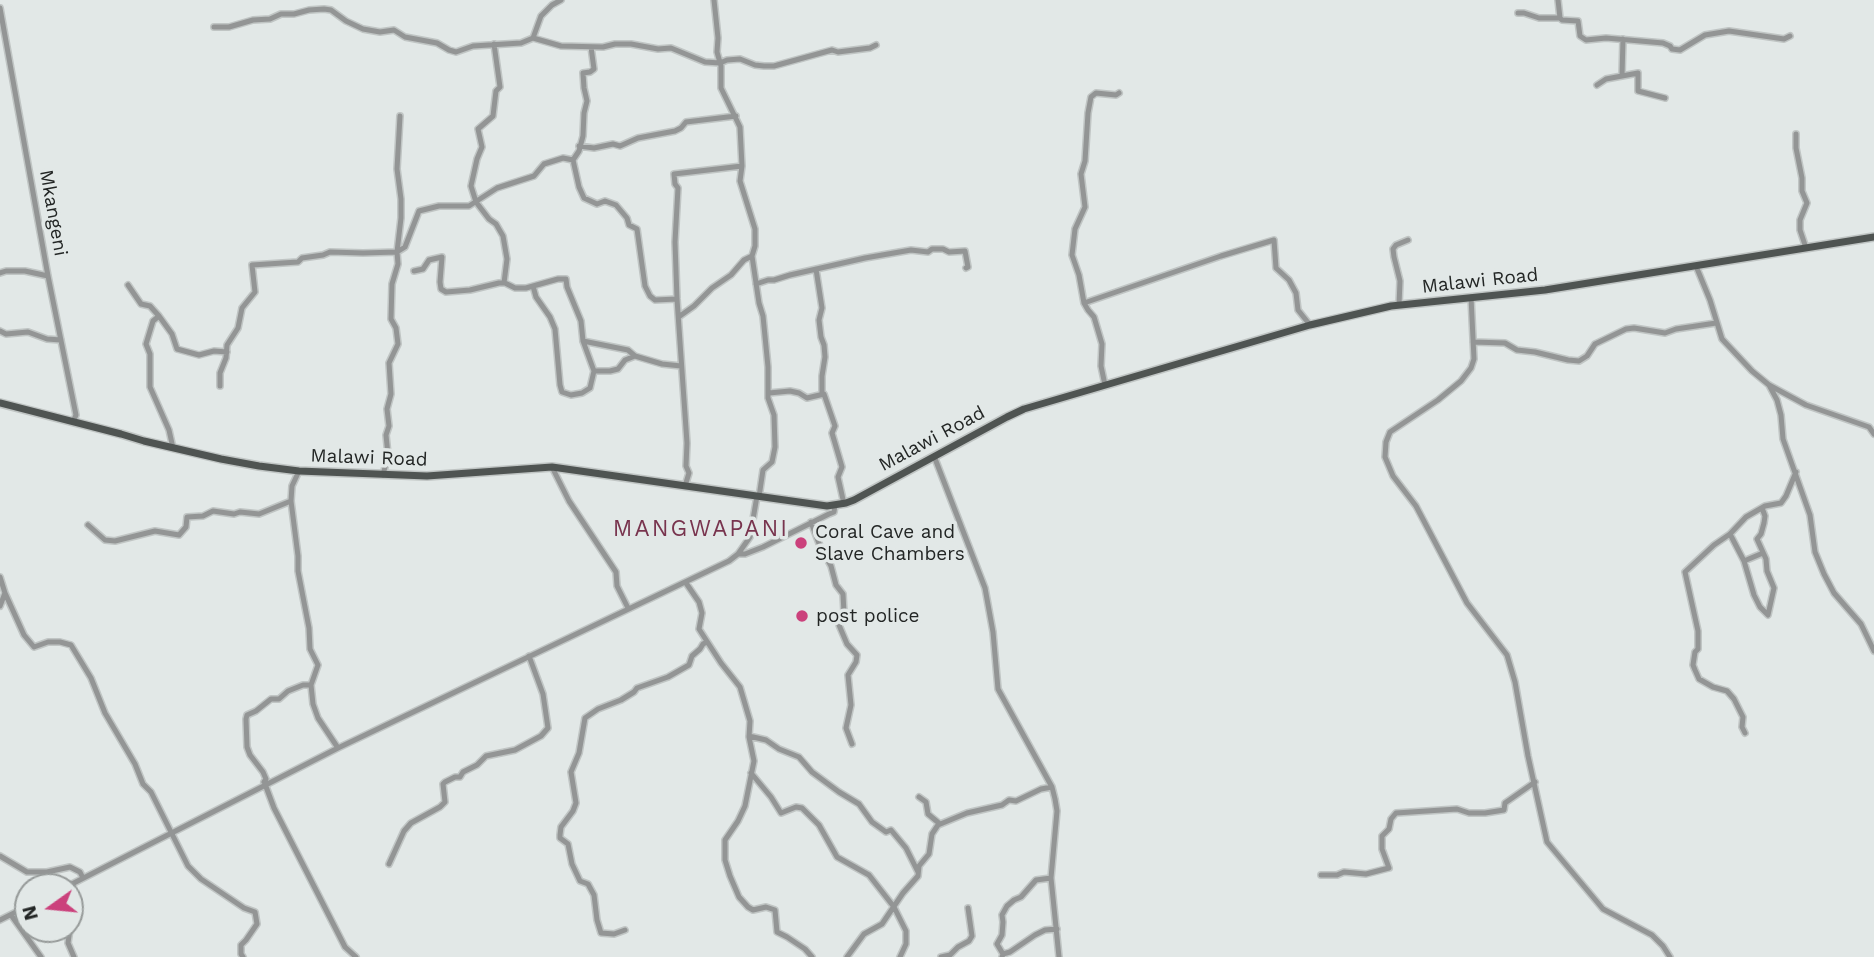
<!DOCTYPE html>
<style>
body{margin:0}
#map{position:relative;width:1874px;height:957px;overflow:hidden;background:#e2e8e7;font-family:"Work Sans",sans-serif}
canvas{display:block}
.north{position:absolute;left:14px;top:873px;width:70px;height:70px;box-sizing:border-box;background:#e2e8e7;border:2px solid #969a99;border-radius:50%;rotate:255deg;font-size:19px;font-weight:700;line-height:28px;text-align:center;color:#232625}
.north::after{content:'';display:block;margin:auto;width:24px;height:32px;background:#cb417c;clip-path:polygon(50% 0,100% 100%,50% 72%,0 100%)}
</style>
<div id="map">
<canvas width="1874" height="957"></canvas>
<div class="north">N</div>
</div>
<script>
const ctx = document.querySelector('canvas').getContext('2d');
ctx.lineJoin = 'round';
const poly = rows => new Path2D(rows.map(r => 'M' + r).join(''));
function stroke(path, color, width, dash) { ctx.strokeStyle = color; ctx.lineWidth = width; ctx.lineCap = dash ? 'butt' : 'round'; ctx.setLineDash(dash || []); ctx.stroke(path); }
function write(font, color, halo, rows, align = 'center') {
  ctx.font = font + ' "Work Sans",sans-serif'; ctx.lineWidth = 7; ctx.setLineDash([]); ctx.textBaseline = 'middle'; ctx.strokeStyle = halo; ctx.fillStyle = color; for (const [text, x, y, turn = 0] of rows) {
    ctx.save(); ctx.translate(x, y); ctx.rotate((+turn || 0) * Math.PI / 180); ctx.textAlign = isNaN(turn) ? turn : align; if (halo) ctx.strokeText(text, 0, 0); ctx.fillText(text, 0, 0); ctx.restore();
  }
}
const minor = poly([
 [714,0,718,38,717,52,721,66,721,88,740,127,742,166,740,181,755,229,755,246,752,256,759,303,763,316,768,367,768,398,774,415,775,447,772,462,763,470,759,497],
 [1558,0,1560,18],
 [0,8,48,276,76,415,73,422],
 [1518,13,1524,13,1539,18,1560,18,1562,20,1578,21,1580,36,1586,40,1606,38,1663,43,1670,46,1672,49,1680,50,1705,35,1729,31,1784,39,1790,36],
 [214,27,229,27,253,20,270,19,281,14,294,14,309,10,324,9,331,10,346,21,363,29,380,32,394,30,405,37,437,43,449,50,456,52,473,46,521,43,533,38,561,46,603,47,615,44,631,44,658,49,671,48,705,62,720,63,727,60,740,59,755,65,764,66,774,66,832,50,838,52,870,48,876,45],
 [533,38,541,16,552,5,561,0],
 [494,44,500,87,496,91,493,116,478,129,482,147,477,159,471,186,476,202,489,219,496,224,503,236,507,259,504,283],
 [591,47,594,69,590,72,583,73,584,88,587,101,584,113,583,136,579,151,573,160,579,187,584,198,597,204,605,201,616,205,627,218,629,225,637,229,645,286,650,296,655,300,677,299],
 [1622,76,1638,73,1638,91,1665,98],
 [1597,85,1606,79,1622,76,1623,39],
 [1796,134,1796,148,1802,178,1802,191,1807,203,1800,220,1800,230,1806,248],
 [579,146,594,148,613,144,620,146,638,138,675,131,681,128,686,122,736,116],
 [1696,266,1710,300,1722,339,1752,371,1769,385,1806,405,1869,427,1874,434],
 [816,269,822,308,819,320,821,337,824,345,825,357,822,376,822,394],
 [414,271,423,269,429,260,442,257,440,282,441,289,446,292,470,290,499,283,505,283,515,288,526,288,558,279,566,279,567,287,581,321,583,341,594,371,590,388,582,393,571,395,562,392,560,385,555,329,550,317,536,297,533,286],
 [0,273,6,271,25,271,48,276],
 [756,284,768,280,774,280,790,275,865,258,911,250,928,252,932,249,943,249,949,252,965,251,968,267,966,268],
 [128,285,141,304,150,306,159,316,172,334,177,349,199,355,214,351,227,352],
 [1471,297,1474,359,1471,368,1461,381,1438,400,1390,432,1386,442,1385,457,1393,476,1416,506,1467,603,1507,655,1515,682,1528,756,1547,842,1603,909,1652,935,1663,946,1670,957],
 [1084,303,1221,256,1274,240,1276,268,1289,280,1296,293,1298,310,1310,325],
 [1399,305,1400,281,1394,257,1393,249,1396,245,1408,240],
 [159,316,153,321,146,344,150,354,150,387,169,430,173,448],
 [680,316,694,306,712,288,731,275,744,260,752,256],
 [0,331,6,334,28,332,47,339,61,340],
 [583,341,628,350,635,356,662,364,681,366],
 [1473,342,1505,343,1517,350,1535,352,1568,360,1579,361,1587,356,1595,344,1626,329,1634,328,1665,333,1676,329,1716,323],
 [594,371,610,371,618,369,625,360,635,356],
 [1105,385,1101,366,1102,344,1094,317,1088,310,1084,303,1079,275,1072,255,1075,229,1085,207,1081,174,1085,161,1088,113,1091,97,1096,93,1116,95,1119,93],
 [1769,385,1777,400,1781,415,1783,439,1810,515,1815,552,1824,574,1834,593,1861,624,1874,651],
 [220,386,220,373,226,358,227,345,238,328,242,308,255,292,252,265,298,262,302,258,323,255,330,252,363,253,397,252,405,247,419,211,439,206,469,206,497,188,534,176,544,164,563,158,573,160],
 [769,393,790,391,799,393,807,398,824,394,835,426,832,433,842,467,838,477,844,504],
 [934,456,985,588,993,632,998,689,1052,787,1055,799,1057,811,1051,878,1059,957],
 [552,467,569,501,616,572,617,586,628,608],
 [299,471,292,486,291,501,298,556,298,571,309,628,310,649,318,665,311,685],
 [383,475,388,455,386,435,389,426,387,409,391,394,389,363,398,344,396,328,391,319,392,284,398,264,397,252,401,218,401,199,397,169,400,116],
 [685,486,689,473,686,466,687,443,677,299,675,242,678,188,675,184,674,174,742,166],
 [811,522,820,546,831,566,836,585,843,594,844,613,839,625,847,644,857,655,856,662,848,675,851,705,846,728,852,744],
 [88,525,105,540,115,541,155,531,179,535,186,527,187,517,203,516,213,511,234,514,240,512,259,514,291,501],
 [1730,534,1744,561,1754,595,1760,607,1768,615,1774,588,1767,571,1766,559,1757,539,1761,534,1764,523,1765,516,1762,508],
 [738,554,745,554,763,547,829,514,834,512,835,505],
 [1744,561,1763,553],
 [0,577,5,593,0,606],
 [686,583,699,602,702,613,699,629,721,663,740,687,750,721,749,737,754,761,745,806,738,821,725,840,725,860,730,876,739,897,748,907,753,910,766,907,775,910,777,932,787,937,805,949,812,957],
 [5,593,24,635,34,647,48,642,60,642,71,645,91,678,105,713,135,764,143,784,151,792,188,866,201,879,244,908,255,912,257,924,246,940,241,945,241,954,243,957],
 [1745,733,1742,727,1743,717,1734,699,1727,691,1713,687,1699,679,1695,670,1693,665,1695,652,1698,649,1698,631,1685,572,1714,545,1730,534,1746,517,1765,506,1781,503,1786,496,1796,472],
 [749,736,766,740,779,749,799,757,812,772,839,792,859,804,872,822,886,832,891,830,906,848,918,872],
 [751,773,771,797,781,813,796,807,802,808,819,825,837,857,869,875,894,907,906,931,906,944,900,957],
 [264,782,266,779,263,772,250,755,247,747,246,719,247,715,256,711,271,699,279,699,288,691,303,685,311,685,313,704,318,718,338,748],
 [265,784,274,808,345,947,356,957],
 [919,797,926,802,928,814,940,824],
 [0,856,27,872,47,872,70,867,80,872,83,878],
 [389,864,404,831,411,823,440,807,445,802,443,784,445,782,455,777,460,777,463,772,477,765,486,756,515,750,541,736,548,728,543,694,529,656],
 [1321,875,1337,875,1344,872,1366,874,1389,868,1382,849,1382,836,1389,829,1391,819,1396,813,1457,809,1469,813,1485,813,1504,810,1505,803,1535,782],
 [66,887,338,748,729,561,738,554,750,537,757,496],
 [70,906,74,917,70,928],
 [11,915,41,957],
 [0,920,28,906],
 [70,929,68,943,74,957],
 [625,930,614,934,601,933,597,920,594,895,588,884,580,881,572,864,568,844,560,838,560,835,561,827,573,811,576,803,571,772,579,753,585,718,598,709,621,700,634,692,637,688,668,677,689,665,692,656,700,649,703,644,707,642],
 [1003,954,1010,952,1035,935,1045,930,1057,929],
 [847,957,864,934,882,924,903,893,918,876,919,866,929,854,932,834,938,825,967,813,1002,805,1009,800,1016,801,1041,789,1052,787],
 [941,957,950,955,958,947,969,941,972,936,968,908],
 [1002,957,1003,954,997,944,1002,935,1003,922,1002,915,1007,906,1014,900,1021,897,1036,880,1051,878]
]);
const major = poly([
 [0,403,121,434,144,441,221,459,259,466,299,471,427,476,552,467,827,506,846,503,854,500,1007,417,1024,409,1310,325,1391,306,1545,290,1874,237]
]);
stroke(minor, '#c0c5c4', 8);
stroke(major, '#c0c5c4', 10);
stroke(minor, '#939595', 5);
stroke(major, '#4f5452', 7);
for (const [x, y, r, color] of [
 [801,543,7,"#cb417c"],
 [802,616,7,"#cb417c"]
]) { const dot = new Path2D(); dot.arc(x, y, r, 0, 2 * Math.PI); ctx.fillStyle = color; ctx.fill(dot); stroke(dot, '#e2e8e7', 2.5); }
write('19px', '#232625', '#e2e8e7', [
 ["Mkangeni",53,213,80],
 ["Malawi Road",1480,281,-6],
 ["Malawi Road",932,439,-28],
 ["Malawi Road",369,458,2]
]);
write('19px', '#232625', '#e2e8e7', [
 ["Coral Cave and",815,532],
 ["Slave Chambers",815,554],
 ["post police",816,616]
], 'left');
ctx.letterSpacing = '2px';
write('23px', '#78344e', '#e2e8e7', [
 ["MANGWAPANI",701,529]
]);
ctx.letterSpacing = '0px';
</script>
